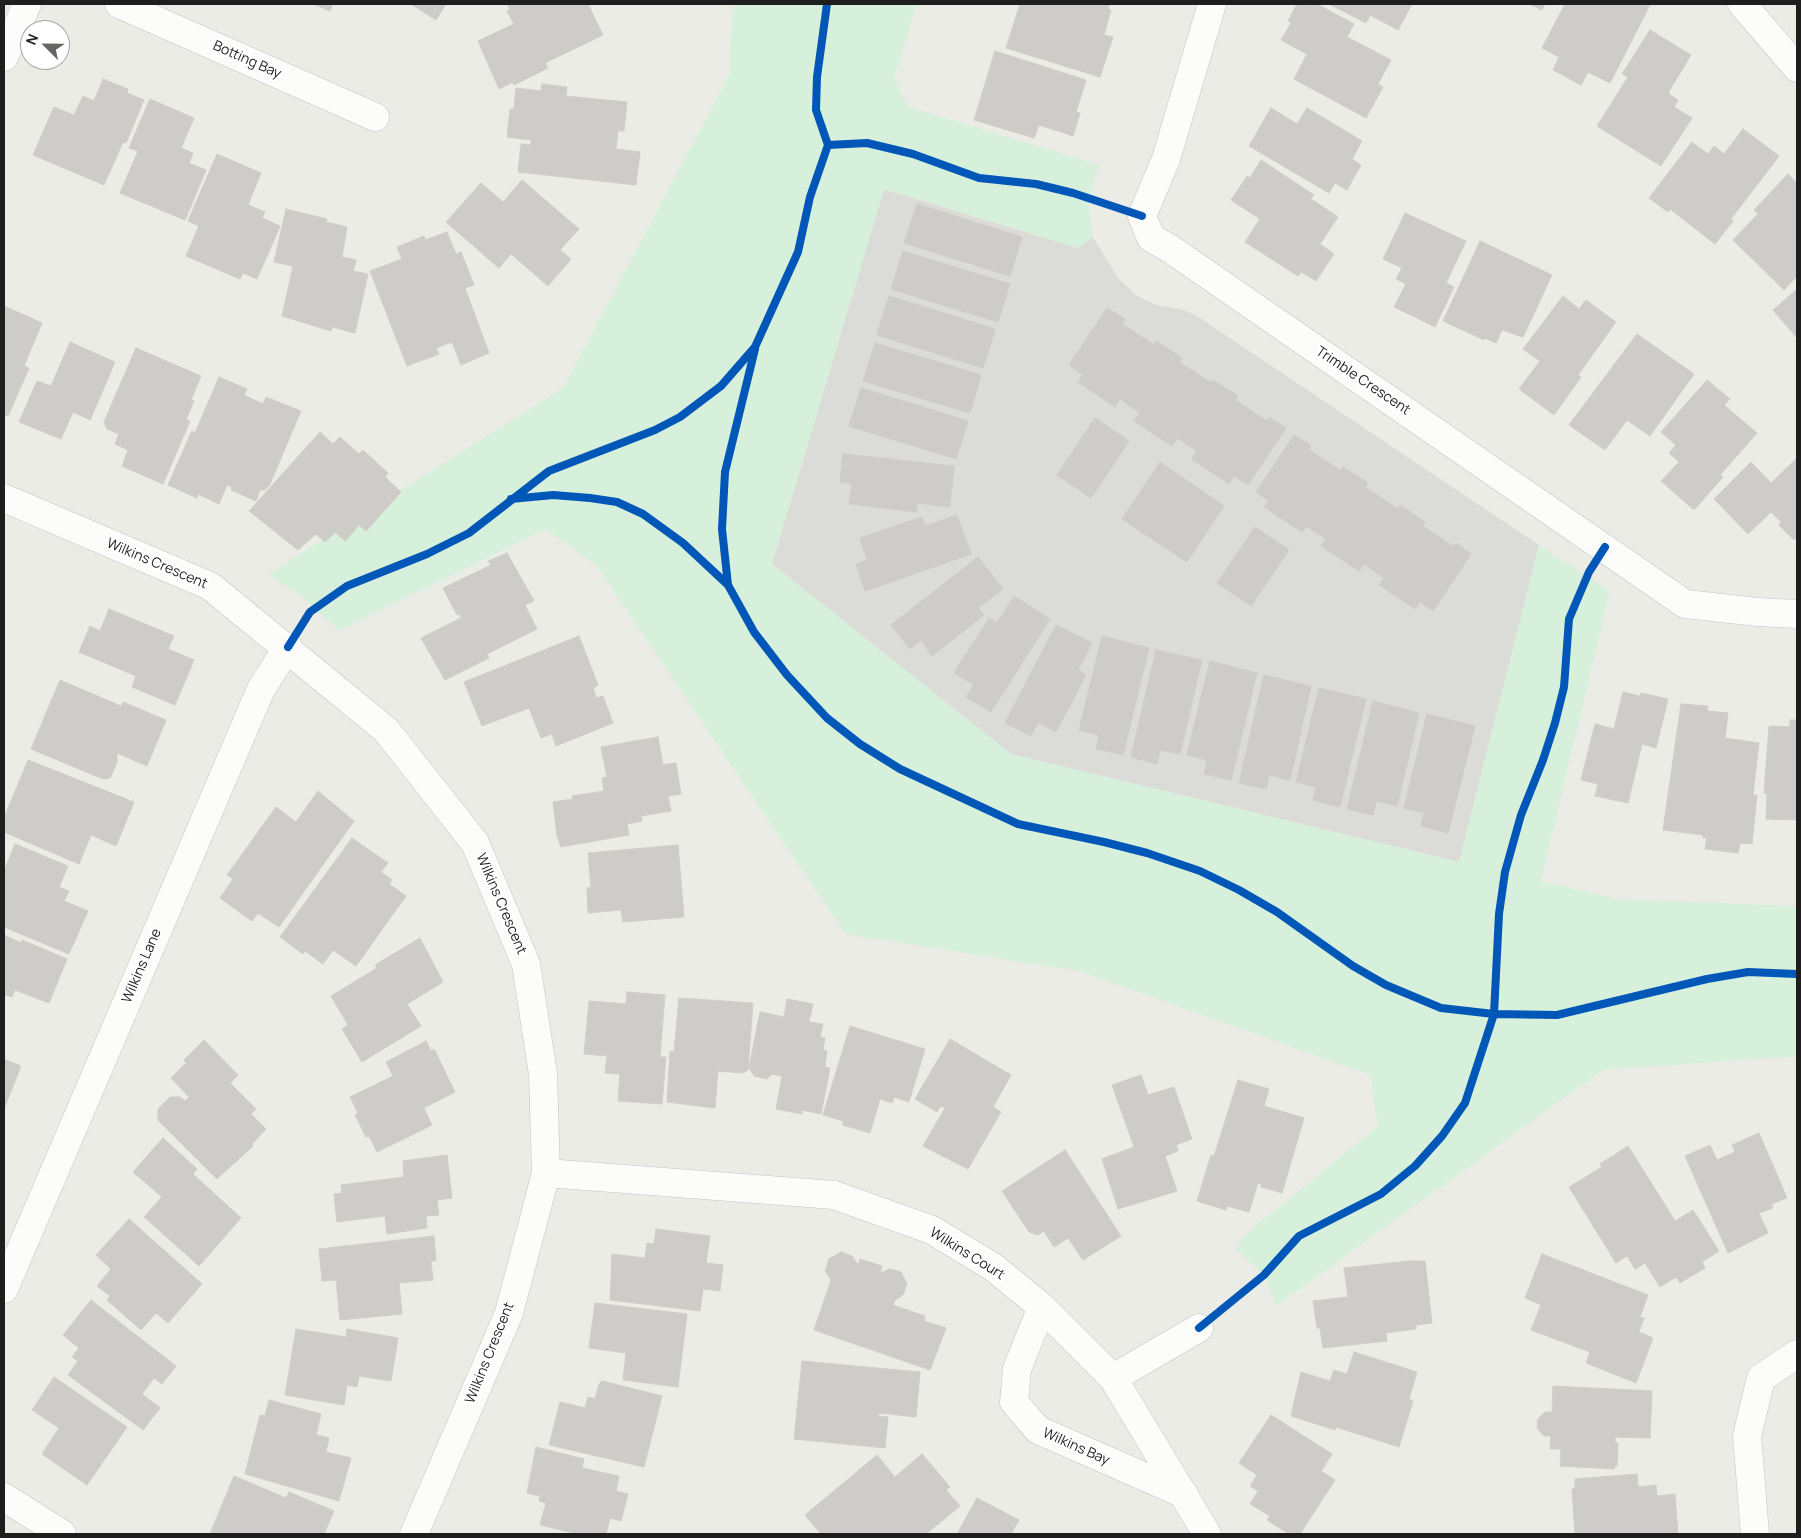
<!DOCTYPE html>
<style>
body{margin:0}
#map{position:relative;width:1801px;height:1538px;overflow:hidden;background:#ecece7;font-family:Manrope,sans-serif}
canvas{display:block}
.frame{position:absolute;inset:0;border:5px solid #1e1e1e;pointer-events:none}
.north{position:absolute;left:20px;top:20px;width:50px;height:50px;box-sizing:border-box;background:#fff;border:1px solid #a5a5a5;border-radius:50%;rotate:293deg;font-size:14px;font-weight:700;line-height:20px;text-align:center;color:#1e1e1e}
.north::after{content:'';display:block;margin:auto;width:18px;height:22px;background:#666664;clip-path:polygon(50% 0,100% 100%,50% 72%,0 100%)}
</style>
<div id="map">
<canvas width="1801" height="1538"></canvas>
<div class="frame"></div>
<div class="north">N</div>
</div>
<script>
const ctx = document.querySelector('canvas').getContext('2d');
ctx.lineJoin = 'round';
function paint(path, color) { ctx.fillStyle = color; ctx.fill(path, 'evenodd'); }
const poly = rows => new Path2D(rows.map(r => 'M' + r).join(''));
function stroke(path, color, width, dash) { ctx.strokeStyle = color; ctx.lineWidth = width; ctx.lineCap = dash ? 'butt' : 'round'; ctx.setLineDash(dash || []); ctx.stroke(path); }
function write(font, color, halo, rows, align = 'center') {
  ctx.font = font + ' Manrope,sans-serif'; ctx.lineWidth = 5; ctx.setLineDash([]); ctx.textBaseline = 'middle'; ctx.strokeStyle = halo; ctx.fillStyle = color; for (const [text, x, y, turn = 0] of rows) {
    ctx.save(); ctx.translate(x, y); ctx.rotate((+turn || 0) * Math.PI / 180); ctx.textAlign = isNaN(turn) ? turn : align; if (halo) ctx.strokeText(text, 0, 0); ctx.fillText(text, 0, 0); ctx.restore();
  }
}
paint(poly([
 [884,189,1078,248,1093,237,1118,278,1137,296,1157,305,1180,309,1194,314,1539,545,1459,862,1011,754,772,564]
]), '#dbdbd8');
paint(poly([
 [733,4,917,4,894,78,909,107,1100,165,1092,185,1089,205,1093,237,1078,248,884,189,772,564,1011,754,1459,862,1539,545,1610,591,1541,881,1616,899,1797,906,1797,1056,1603,1070,1276,1306,1264,1275,1236,1250,1242,1237,1378,1126,1370,1075,1079,971,845,934,596,565,545,529,339,631,307,601,268,574,563,388,729,75]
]), '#d7f0db');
const building = poly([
 [313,4,333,4,330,11,313,4],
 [411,4,446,4,436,20,411,4],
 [507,4,588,4,603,35,545,63,548,68,514,85,513,82,499,89,478,41,514,24,507,11,510,9,507,4],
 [1020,4,1110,4,1108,9,1111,10,1104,35,1113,37,1100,77,1006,48,1020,4],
 [1297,4,1317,4,1354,24,1347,37,1391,60,1378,84,1383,87,1366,118,1294,79,1307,54,1281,40,1291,23,1288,21,1297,4],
 [1329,4,1412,4,1398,30,1370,15,1366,23,1329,4],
 [1529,4,1545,4,1542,10,1529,4],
 [1565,4,1650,5,1610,83,1588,72,1581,85,1553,70,1559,57,1542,48,1565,4],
 [1650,30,1691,55,1668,93,1678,100,1674,107,1692,118,1661,166,1597,126,1628,77,1622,74,1650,30],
 [995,51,1086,80,1076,112,1080,113,1073,136,1039,125,1034,138,974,120,995,51],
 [103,79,128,89,127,93,144,100,126,143,123,142,104,185,33,155,54,107,74,115,83,96,94,101,103,79],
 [542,84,567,87,566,96,627,102,624,131,618,131,616,149,640,152,636,185,518,172,521,144,531,145,531,140,507,137,510,109,514,109,516,88,541,91,542,84],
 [150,99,194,118,181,148,193,153,189,163,206,170,185,220,120,193,138,151,129,148,150,99],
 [1271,108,1297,124,1307,108,1362,141,1352,159,1361,165,1347,190,1335,183,1329,193,1249,146,1271,108],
 [1743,129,1779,156,1731,219,1733,221,1715,244,1670,209,1668,212,1649,198,1692,142,1708,154,1714,146,1724,154,1743,129],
 [217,154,261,173,248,205,265,212,262,218,280,226,257,279,243,273,240,279,186,256,199,226,188,221,217,154],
 [1261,160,1314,195,1311,199,1338,217,1320,244,1334,254,1316,281,1301,272,1298,276,1245,242,1260,219,1231,200,1247,176,1250,178,1261,160],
 [1788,174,1797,183,1797,276,1784,290,1733,240,1758,214,1754,210,1788,174],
 [522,180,579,229,560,250,571,259,548,286,511,254,499,268,446,222,481,183,503,202,522,180],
 [917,204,1022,237,1010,276,904,243,917,204],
 [286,209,327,219,326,222,347,227,342,257,356,260,353,271,368,274,355,333,332,327,331,331,282,316,293,266,274,262,286,209],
 [1405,213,1466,241,1446,283,1454,287,1435,327,1394,307,1406,284,1396,279,1402,268,1383,259,1405,213],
 [447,232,456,254,461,252,474,285,465,288,489,353,461,365,452,342,436,348,439,354,407,366,370,271,402,259,397,247,424,236,425,240,447,232],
 [1480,241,1552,275,1523,337,1502,330,1496,343,1485,338,1484,340,1443,321,1480,241],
 [903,251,1010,284,998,322,891,289,903,251],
 [1797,289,1797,338,1773,310,1797,289],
 [889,296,995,329,983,368,877,335,889,296],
 [1563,296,1579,309,1586,300,1616,322,1578,375,1581,377,1554,415,1519,389,1540,361,1523,349,1563,296],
 [4,306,42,323,24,366,29,368,8,416,4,414,4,306],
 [1107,308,1125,319,1122,324,1154,345,1156,341,1182,358,1179,362,1211,383,1213,380,1238,396,1235,400,1267,421,1269,417,1286,428,1248,485,1234,476,1229,484,1192,459,1197,451,1177,438,1172,446,1134,421,1140,413,1120,399,1115,407,1078,382,1083,375,1069,365,1107,308],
 [1637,334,1694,374,1650,436,1627,420,1605,450,1569,425,1637,334],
 [70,342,115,362,90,420,73,412,61,439,19,422,37,381,51,386,70,342],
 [875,343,981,375,970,413,863,381,875,343],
 [136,348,201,376,191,400,194,401,186,420,190,421,163,484,122,466,128,450,115,444,119,434,107,429,104,422,136,348],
 [219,377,247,389,244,395,263,404,266,397,301,411,270,484,265,490,260,490,256,501,231,490,232,487,227,485,219,504,198,494,197,498,168,485,192,431,195,433,219,377],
 [1707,380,1730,399,1724,405,1757,433,1720,475,1723,477,1694,510,1661,481,1679,462,1669,453,1676,445,1661,432,1707,380],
 [861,388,968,421,956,459,849,426,861,388],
 [1095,418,1129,441,1091,498,1057,475,1095,418],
 [320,432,333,444,340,437,359,454,363,450,388,473,385,477,401,492,366,531,359,525,345,541,335,532,325,542,316,534,298,550,249,511,320,432],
 [1294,435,1311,446,1308,449,1341,471,1343,467,1368,483,1365,487,1398,509,1400,505,1425,522,1423,526,1454,547,1456,543,1471,554,1433,611,1420,602,1415,609,1379,585,1384,578,1364,564,1359,571,1321,546,1326,539,1306,526,1302,532,1264,507,1269,501,1256,492,1294,435],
 [843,454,954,466,950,507,917,503,916,512,849,504,852,483,840,482,843,454],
 [1797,458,1797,537,1794,540,1779,525,1781,522,1771,512,1748,534,1714,499,1751,462,1771,483,1797,458],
 [1160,462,1224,506,1187,562,1122,519,1160,462],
 [957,515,971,554,865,591,856,564,867,560,860,538,922,517,925,526,957,515],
 [1255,527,1289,550,1251,606,1217,583,1255,527],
 [507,553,534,601,525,605,537,629,487,654,489,658,445,680,421,638,461,618,459,614,457,615,443,588,491,565,488,561,507,553],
 [978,557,1003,589,978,608,984,615,932,656,921,640,910,649,891,625,978,557],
 [1014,596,1050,619,991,712,966,697,974,685,954,673,989,618,997,623,1014,596],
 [109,609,174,636,168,649,194,660,175,705,132,687,136,676,79,652,90,626,100,631,109,609],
 [1056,625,1092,643,1078,670,1086,675,1056,732,1038,722,1031,736,1005,723,1056,625],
 [579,636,598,685,593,688,596,698,603,696,613,723,556,746,552,734,541,738,529,708,482,726,464,682,579,636],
 [1102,636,1149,648,1123,755,1096,749,1099,735,1079,730,1102,636],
 [1156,650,1202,660,1180,754,1160,750,1157,764,1131,757,1156,650],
 [1210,661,1257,673,1231,780,1204,774,1207,760,1187,755,1210,661],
 [1264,675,1311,686,1290,780,1269,775,1266,789,1239,783,1264,675],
 [60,680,121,706,123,702,166,720,147,766,117,753,117,762,110,778,103,779,31,749,60,680],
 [1319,688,1366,699,1340,807,1313,800,1316,787,1296,782,1319,688],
 [1623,692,1640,696,1641,693,1668,699,1656,748,1642,744,1628,803,1595,796,1598,784,1581,780,1595,724,1614,729,1623,692],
 [1373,701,1419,713,1397,806,1376,801,1373,815,1347,809,1373,701],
 [1681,704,1708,706,1707,711,1728,713,1725,738,1759,743,1753,795,1757,795,1752,844,1740,843,1738,853,1705,849,1707,838,1703,838,1703,835,1663,830,1681,704],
 [1427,714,1475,726,1448,833,1421,826,1424,813,1404,808,1427,714],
 [1790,720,1797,720,1797,820,1766,819,1767,794,1764,793,1769,726,1790,727,1790,720],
 [658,737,663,765,676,763,681,794,668,796,671,811,641,816,642,821,627,824,629,835,561,847,557,836,553,802,573,799,572,796,604,791,602,778,607,777,601,747,658,737],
 [28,760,134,802,116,846,91,835,79,864,4,832,4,818,28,760],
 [318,791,354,821,279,927,258,913,252,921,220,898,233,879,227,875,276,807,296,822,318,791],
 [352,838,388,863,381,872,392,880,389,884,406,896,356,966,333,950,323,964,305,951,303,954,280,937,352,838],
 [15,844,68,866,59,887,69,891,64,901,88,911,69,954,4,927,4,871,15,844],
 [678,845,684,917,623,922,621,910,588,913,587,888,591,887,588,853,678,845],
 [4,935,21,943,22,940,67,959,49,1003,15,990,12,997,6,995,4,999,4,935],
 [420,938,443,982,407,1004,421,1026,362,1062,342,1029,348,1025,331,996,377,968,375,965,420,938],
 [627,992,665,995,660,1057,666,1057,662,1104,618,1101,620,1074,605,1073,607,1056,584,1054,589,1001,626,1004,627,992],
 [679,998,753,1003,748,1070,743,1073,718,1071,715,1108,667,1102,670,1051,674,1052,679,998],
 [787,999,813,1004,809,1022,823,1024,820,1037,825,1038,823,1050,827,1051,825,1067,830,1068,821,1114,802,1110,802,1114,776,1109,782,1076,772,1074,767,1079,754,1076,749,1068,760,1012,784,1017,787,999],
 [850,1026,925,1049,909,1102,894,1097,892,1103,880,1099,870,1133,843,1125,843,1121,823,1115,850,1026],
 [950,1039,1011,1075,993,1107,1001,1112,968,1169,923,1146,945,1108,941,1106,937,1112,915,1099,950,1039],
 [204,1040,238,1075,230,1083,256,1109,251,1114,266,1129,252,1144,253,1146,217,1179,158,1120,158,1109,170,1097,180,1097,185,1101,189,1097,171,1078,186,1063,184,1060,204,1040],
 [426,1041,431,1051,434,1049,455,1092,424,1108,432,1125,377,1152,369,1136,366,1137,355,1115,358,1113,350,1097,393,1076,386,1062,426,1041],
 [4,1059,21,1066,4,1109,4,1059],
 [1141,1075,1148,1095,1174,1087,1192,1139,1176,1145,1178,1151,1165,1156,1177,1191,1118,1209,1102,1159,1134,1147,1112,1085,1141,1075],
 [1238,1080,1269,1089,1264,1106,1304,1118,1282,1193,1261,1187,1261,1184,1258,1183,1249,1212,1227,1206,1226,1210,1197,1201,1211,1155,1214,1156,1238,1080],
 [1759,1133,1787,1198,1771,1204,1773,1208,1759,1213,1768,1233,1728,1253,1685,1156,1710,1145,1717,1160,1735,1152,1732,1145,1759,1133],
 [163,1138,197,1169,193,1174,241,1218,199,1266,144,1217,162,1197,133,1172,163,1138],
 [1628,1146,1675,1221,1693,1210,1719,1251,1702,1262,1705,1268,1680,1283,1676,1277,1660,1287,1645,1263,1635,1269,1627,1256,1616,1263,1569,1187,1602,1167,1600,1164,1628,1146],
 [1065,1150,1121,1236,1083,1260,1068,1238,1054,1247,1044,1231,1038,1235,1029,1232,1002,1191,1065,1150],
 [447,1155,452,1198,437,1200,439,1215,426,1216,427,1228,387,1234,385,1216,337,1222,334,1194,342,1193,341,1185,404,1177,403,1161,447,1155],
 [129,1219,202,1284,168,1323,156,1313,141,1330,107,1300,110,1296,97,1286,111,1269,96,1255,129,1219],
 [656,1229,710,1236,706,1263,723,1265,720,1291,703,1289,700,1311,610,1300,612,1254,645,1258,647,1243,654,1244,656,1229],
 [434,1236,436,1261,431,1261,433,1280,399,1283,402,1314,340,1320,336,1280,322,1281,319,1249,434,1236],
 [841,1252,852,1256,858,1265,860,1259,882,1266,880,1273,890,1269,901,1272,907,1284,903,1295,895,1300,893,1305,925,1316,924,1321,946,1328,930,1370,814,1330,831,1280,825,1271,829,1259,841,1252],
 [1542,1254,1648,1295,1640,1317,1644,1318,1639,1332,1653,1338,1636,1383,1586,1363,1590,1352,1531,1330,1541,1305,1525,1298,1542,1254],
 [1409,1261,1425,1261,1432,1323,1416,1325,1416,1329,1386,1333,1387,1341,1323,1348,1320,1328,1317,1328,1313,1301,1348,1297,1344,1268,1409,1261],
 [91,1300,176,1366,162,1384,154,1378,142,1394,160,1408,143,1430,68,1375,78,1361,72,1357,79,1348,63,1335,91,1300],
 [595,1303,687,1314,678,1387,623,1380,626,1353,589,1348,595,1303],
 [296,1329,346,1337,347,1329,398,1338,391,1381,359,1376,357,1387,347,1385,344,1405,285,1395,296,1329],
 [1354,1352,1417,1372,1409,1399,1413,1401,1399,1447,1336,1427,1335,1430,1291,1416,1301,1372,1330,1381,1334,1370,1347,1374,1354,1352],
 [802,1361,920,1372,916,1417,879,1413,878,1416,888,1417,885,1448,794,1439,802,1361],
 [54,1377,127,1427,87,1485,42,1454,59,1428,32,1410,54,1377],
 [602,1381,662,1396,644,1467,549,1445,560,1402,585,1408,588,1397,595,1399,599,1384,602,1381],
 [1553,1386,1652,1391,1650,1438,1615,1437,1615,1443,1618,1443,1617,1466,1615,1466,1614,1469,1560,1466,1561,1449,1550,1449,1551,1436,1544,1436,1537,1428,1538,1419,1545,1412,1552,1412,1553,1386],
 [269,1400,321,1414,316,1435,329,1438,326,1452,351,1458,339,1501,245,1474,260,1415,265,1416,269,1400],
 [1271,1415,1332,1454,1321,1471,1335,1480,1300,1534,1289,1534,1267,1520,1270,1516,1250,1504,1258,1491,1250,1486,1257,1475,1239,1463,1271,1415],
 [536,1447,584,1459,582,1468,619,1476,616,1491,628,1494,621,1521,610,1518,606,1534,578,1534,540,1525,546,1503,539,1501,540,1496,527,1493,536,1447],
 [922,1454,950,1487,946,1490,960,1506,926,1534,821,1534,805,1515,877,1455,895,1477,922,1454],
 [1637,1474,1638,1487,1656,1485,1657,1496,1675,1494,1678,1534,1575,1534,1572,1489,1575,1488,1575,1479,1637,1474],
 [234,1476,286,1498,289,1492,334,1511,324,1534,210,1534,234,1476],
 [977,1498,1019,1520,1011,1534,957,1534,977,1498]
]);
paint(building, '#cdccc8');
stroke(building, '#cfcdc9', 1);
const minor = poly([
 [119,4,375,117],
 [1212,4,1166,159,1142,216,1151,238,1169,248,1685,604,1758,612,1797,614],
 [1742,4,1797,68],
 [4,57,27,4],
 [4,498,210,586,386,730,475,843,526,964,543,1074,546,1173,509,1313,414,1534],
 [546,1173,834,1195,932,1230,993,1267,1042,1307,1113,1378,1207,1534],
 [4,1289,261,689,288,647],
 [1042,1307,1017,1369,1014,1402,1038,1430,1184,1494],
 [1113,1378,1199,1328],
 [4,1497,62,1534],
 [1755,1534,1747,1436,1761,1378,1797,1354]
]);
stroke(minor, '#c3c3c1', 29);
stroke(minor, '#fcfcfb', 28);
stroke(poly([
 [827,4,817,77,816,110,828,145,867,143,913,154,979,178,1036,184,1073,193,1142,216],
 [511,499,553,495,590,498,617,502,643,514,683,543,728,585,754,632,787,675,827,718,860,744,900,769,1018,824,1104,842,1147,853,1200,871,1239,890,1277,912,1353,966,1386,985,1441,1008,1494,1014,1499,914,1505,872,1521,815,1543,760,1555,723,1564,687,1569,619,1589,572,1605,547],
 [728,585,722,529,725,472,755,349],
 [288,647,310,612,347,586,427,554,469,533,549,471,655,430,680,417,721,386,755,347,798,252,810,197,828,145],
 [1199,1328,1264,1275,1299,1236,1381,1194,1415,1166,1442,1136,1465,1103,1494,1014,1557,1015,1707,979,1748,972,1797,974]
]), '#0057b8', 8);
write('14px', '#1e1e1e', '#fff', [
 ["Botting Bay",247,60,24],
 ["Trimble Crescent",1363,381,34],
 ["Wilkins Crescent",157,564,23],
 ["Wilkins Crescent",501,904,67],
 ["Wilkins Lane",142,966,-67],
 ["Wilkins Court",967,1254,32],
 ["Wilkins Crescent",490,1353,-68],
 ["Wilkins Bay",1076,1447,24]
]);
</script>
